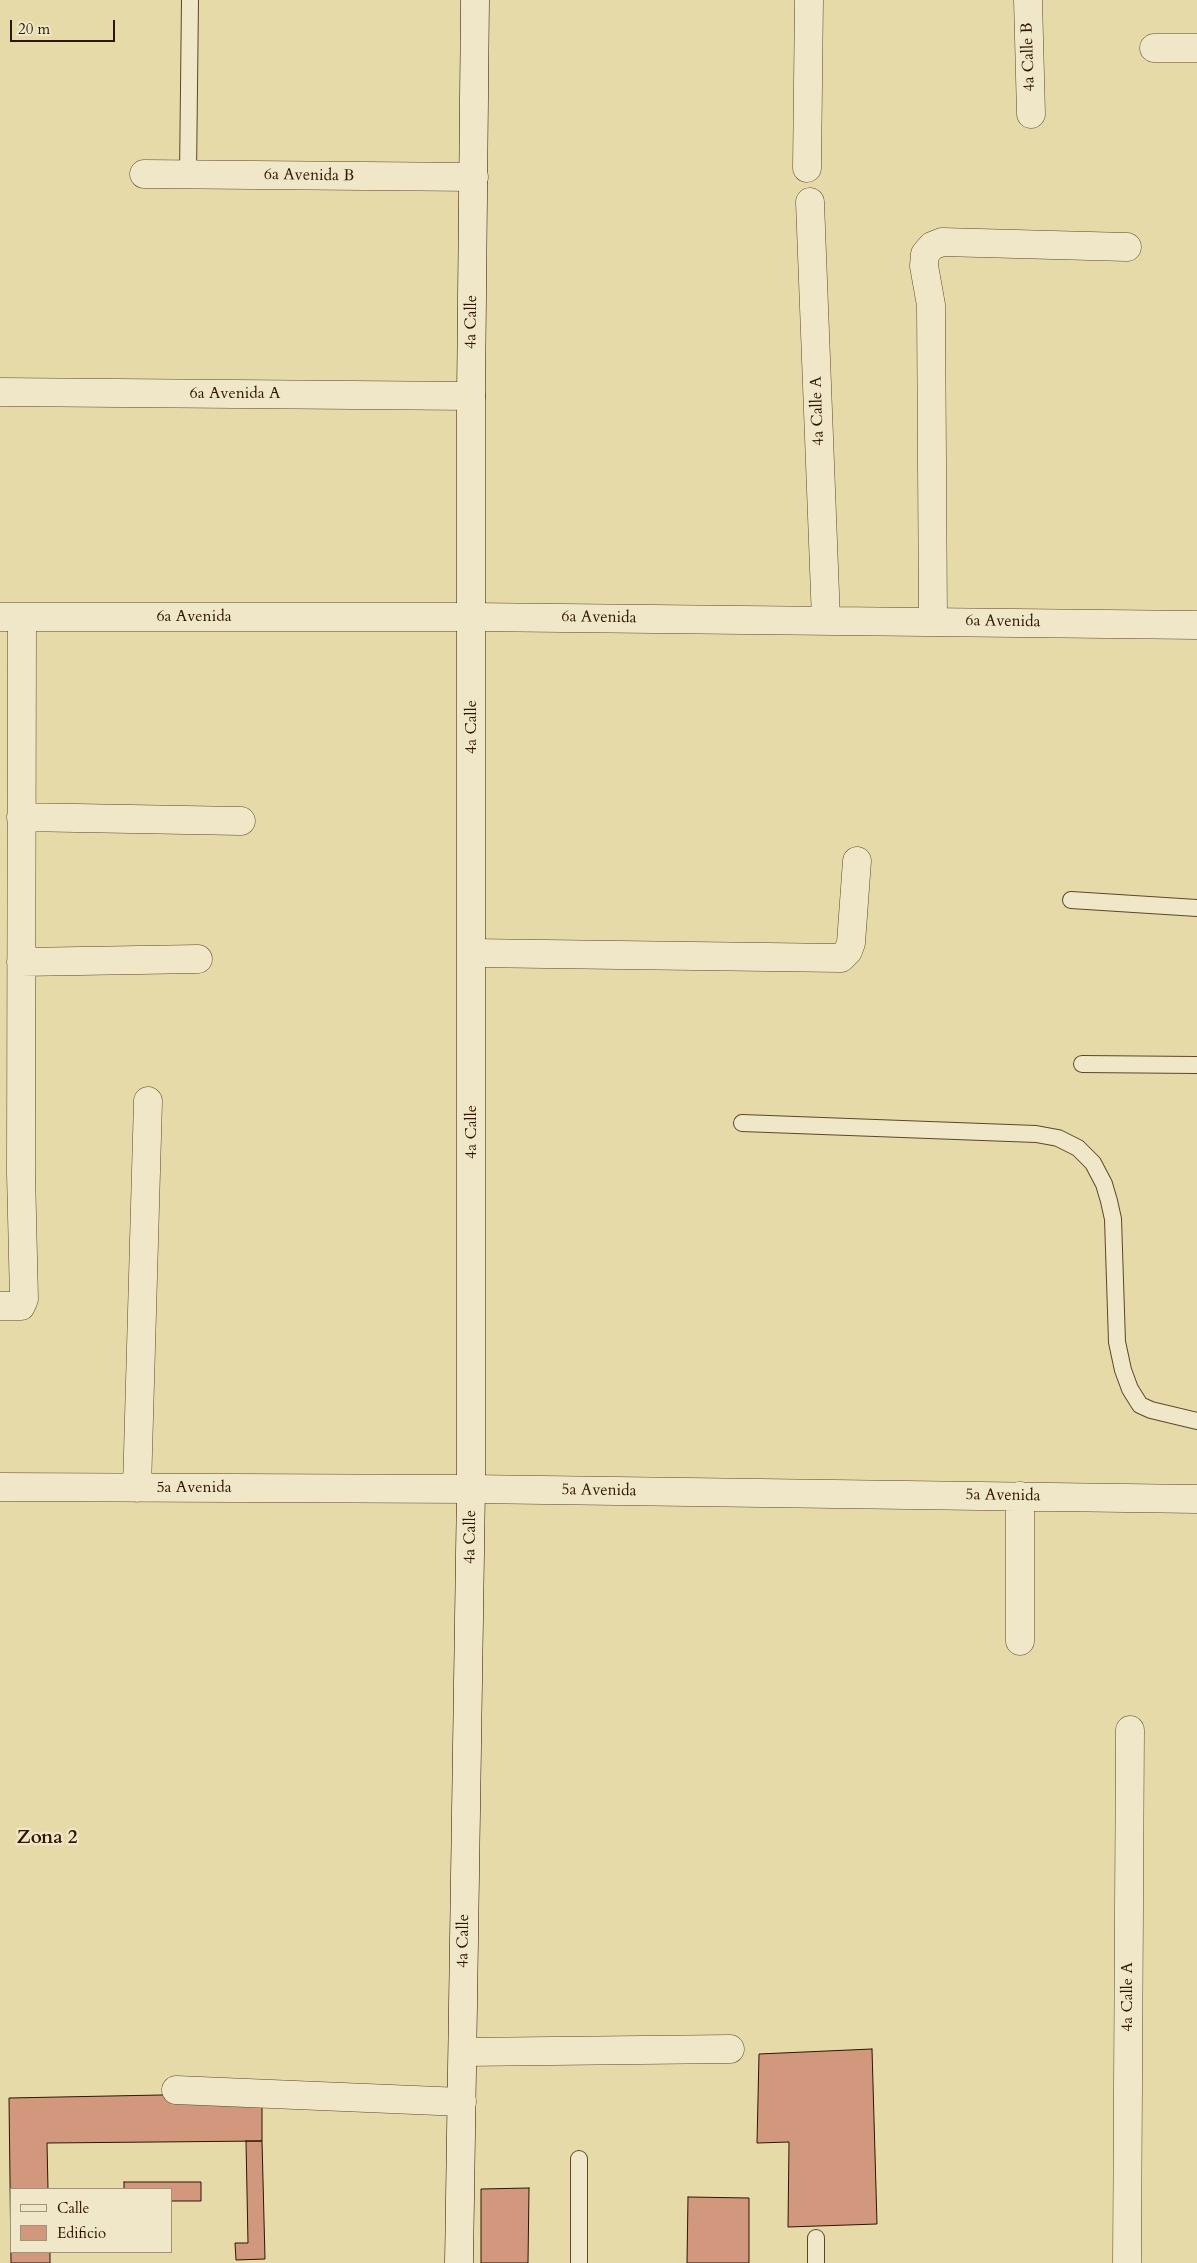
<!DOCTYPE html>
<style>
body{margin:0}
#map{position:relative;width:1197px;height:2263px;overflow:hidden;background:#e7daa9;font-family:Cardo,serif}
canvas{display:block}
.legend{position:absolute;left:10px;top:2188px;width:162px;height:65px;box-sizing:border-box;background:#efe7c7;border:1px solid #a29378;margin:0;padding:6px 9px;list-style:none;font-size:15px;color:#2f1402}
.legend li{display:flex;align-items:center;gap:10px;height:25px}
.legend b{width:25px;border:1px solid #a29378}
.scale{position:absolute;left:10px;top:20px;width:105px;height:22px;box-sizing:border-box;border:2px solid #2f1402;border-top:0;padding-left:6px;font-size:15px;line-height:18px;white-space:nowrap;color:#2f1402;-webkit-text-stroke:4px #efe7c7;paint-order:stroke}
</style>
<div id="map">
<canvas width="1197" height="2263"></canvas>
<ul class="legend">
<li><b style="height:6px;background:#efe7c7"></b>Calle</li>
<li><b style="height:14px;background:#d2987e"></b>Edificio</li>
</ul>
<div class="scale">20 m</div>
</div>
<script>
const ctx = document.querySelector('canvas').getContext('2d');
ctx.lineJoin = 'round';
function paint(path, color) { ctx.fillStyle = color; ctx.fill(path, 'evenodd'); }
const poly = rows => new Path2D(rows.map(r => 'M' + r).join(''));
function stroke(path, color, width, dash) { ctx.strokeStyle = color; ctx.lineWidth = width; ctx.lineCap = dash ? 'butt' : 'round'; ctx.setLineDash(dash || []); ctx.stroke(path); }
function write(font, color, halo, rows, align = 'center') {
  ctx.font = font + ' Cardo,serif'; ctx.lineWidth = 4.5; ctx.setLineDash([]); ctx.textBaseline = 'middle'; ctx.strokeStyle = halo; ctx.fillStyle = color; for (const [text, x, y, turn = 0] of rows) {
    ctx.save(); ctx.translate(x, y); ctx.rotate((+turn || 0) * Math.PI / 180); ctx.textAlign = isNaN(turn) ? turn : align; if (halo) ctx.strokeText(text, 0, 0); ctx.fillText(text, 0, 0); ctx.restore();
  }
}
const building = poly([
 [872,2049,877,2224,788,2227,789,2142,757,2143,759,2054,872,2049],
 [262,2093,262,2141,47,2143,48,2189,11,2189,11,2252,50,2252,50,2263,11,2263,9,2098,262,2093],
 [246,2141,262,2141,265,2259,236,2260,235,2243,248,2243,246,2141],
 [124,2182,201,2182,201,2201,171,2201,171,2189,124,2189,124,2182],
 [529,2188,528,2263,481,2263,481,2189,529,2188],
 [688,2197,749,2198,749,2263,687,2263,688,2197]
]);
paint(building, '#d2987e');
stroke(building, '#2f1402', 1);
const lane = poly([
 [188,175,190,0],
 [1071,900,1197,908],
 [1082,1064,1197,1065],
 [742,1123,1036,1134,1058,1138,1078,1148,1093,1163,1104,1184,1109,1201,1113,1219,1117,1342,1123,1370,1130,1389,1140,1405,1151,1410,1197,1421],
 [579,2159,579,2263],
 [816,2263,816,2238]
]);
const street = poly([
 [1028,0,1031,114],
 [1154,48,1197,48],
 [807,168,809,0],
 [144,174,474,177],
 [810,202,826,620],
 [0,392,471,396],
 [0,617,472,617,1197,625],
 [933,621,931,305,924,266,925,254,932,246,942,242,1127,247],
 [21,817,241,821],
 [472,953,841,958,848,951,851,943,857,861],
 [21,962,198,959],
 [0,1306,21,1306,24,1299,21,1173,22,617],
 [0,1487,471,1489,1197,1499],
 [137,1488,148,1101],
 [1020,1496,1020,1641],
 [463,2052,730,2049],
 [176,2090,462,2102],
 [1127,2263,1130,1730]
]);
const secondary = poly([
 [459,2263,471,1489,471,396,475,0]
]);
stroke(lane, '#5d462c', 18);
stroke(street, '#5d462c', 29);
stroke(secondary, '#2f1402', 29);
stroke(lane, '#efe7c7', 16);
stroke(street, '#efe7c7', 28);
stroke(secondary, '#efe7c7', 28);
write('16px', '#2f1402', '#efe7c7', [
 ["4a Calle B",1029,57,-92],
 ["6a Avenida B",309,176,1],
 ["4a Calle",472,322,-89],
 ["6a Avenida A",235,394],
 ["4a Calle A",818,411,-92],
 ["6a Avenida",194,617],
 ["6a Avenida",599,618,1],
 ["6a Avenida",1003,622,1],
 ["4a Calle",472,727,-90],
 ["4a Calle",472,1132,-90],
 ["5a Avenida",194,1488],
 ["5a Avenida",599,1491,1],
 ["5a Avenida",1003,1496,1],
 ["4a Calle",471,1537,-89],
 ["4a Calle",464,1941,-89],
 ["4a Calle A",1128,1997,-90]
]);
write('bold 19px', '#2f1402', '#efe7c7', [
 ["Zona 2",47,1839]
]);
</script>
